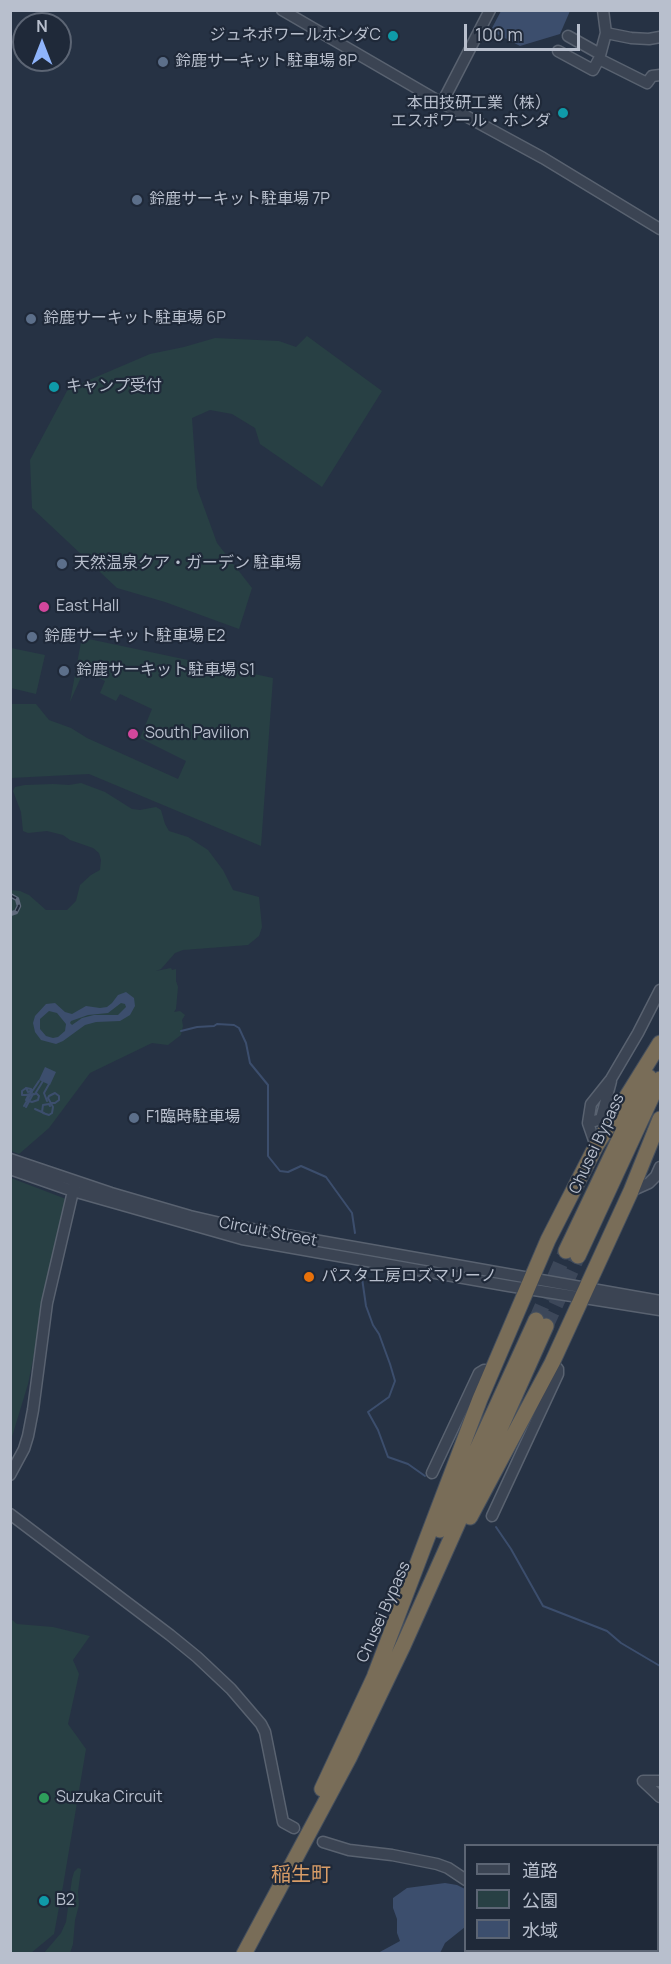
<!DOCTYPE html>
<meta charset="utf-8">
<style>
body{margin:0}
#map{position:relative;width:671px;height:1964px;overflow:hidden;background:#263244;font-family:Manrope,"Noto Sans JP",sans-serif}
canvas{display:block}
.frame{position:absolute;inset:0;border:12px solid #b8bfcd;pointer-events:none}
.legend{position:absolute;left:464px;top:1844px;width:195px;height:108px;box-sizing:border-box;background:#1f2939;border:2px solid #5c6574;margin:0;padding:8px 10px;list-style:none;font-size:18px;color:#b8bfcd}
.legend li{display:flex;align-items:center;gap:12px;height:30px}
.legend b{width:30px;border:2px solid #5c6574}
.north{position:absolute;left:12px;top:12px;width:60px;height:60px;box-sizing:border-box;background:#1f2939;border:2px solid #5c6574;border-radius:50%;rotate:0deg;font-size:16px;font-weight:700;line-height:24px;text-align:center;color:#b8bfcd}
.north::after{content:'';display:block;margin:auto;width:21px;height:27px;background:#8fb4fb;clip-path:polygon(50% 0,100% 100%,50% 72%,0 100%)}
.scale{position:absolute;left:464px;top:24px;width:116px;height:27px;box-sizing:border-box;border:3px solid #b8bfcd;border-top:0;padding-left:8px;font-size:18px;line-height:21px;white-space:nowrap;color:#b8bfcd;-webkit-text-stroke:4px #1f2939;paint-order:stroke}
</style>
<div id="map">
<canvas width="671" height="1964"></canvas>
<div class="frame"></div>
<ul class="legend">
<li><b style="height:8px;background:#3b4453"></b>道路</li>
<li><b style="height:16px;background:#284044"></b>公園</li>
<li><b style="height:16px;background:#3c4e6d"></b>水域</li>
</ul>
<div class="north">N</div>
<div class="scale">100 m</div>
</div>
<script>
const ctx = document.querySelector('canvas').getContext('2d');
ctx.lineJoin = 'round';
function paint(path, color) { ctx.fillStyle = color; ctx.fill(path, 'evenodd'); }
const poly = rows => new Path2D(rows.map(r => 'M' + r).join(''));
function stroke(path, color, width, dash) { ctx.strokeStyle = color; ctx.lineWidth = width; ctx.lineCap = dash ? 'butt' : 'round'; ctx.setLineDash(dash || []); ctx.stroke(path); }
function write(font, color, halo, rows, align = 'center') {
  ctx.font = font + ' Manrope,"Noto Sans JP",sans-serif'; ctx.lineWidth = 4.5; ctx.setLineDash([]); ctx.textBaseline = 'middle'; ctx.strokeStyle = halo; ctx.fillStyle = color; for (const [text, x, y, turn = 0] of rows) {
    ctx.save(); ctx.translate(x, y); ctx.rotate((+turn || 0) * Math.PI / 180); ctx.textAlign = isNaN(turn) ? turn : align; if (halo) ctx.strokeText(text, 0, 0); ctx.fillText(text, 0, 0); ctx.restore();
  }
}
paint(poly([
 [307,336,382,391,322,487,260,444,255,428,232,414,210,410,192,418,197,488,217,543,252,588,239,629,165,602,117,588,32,508,30,460,68,389,150,354,184,347,215,338,279,341,296,347],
 [84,638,273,678,261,846,89,774,11,778,11,704,36,704,49,720,71,728,87,738,178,779,186,761,140,738,152,709,120,694,116,701,100,693,105,681,99,678,101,672,86,666,70,702,81,642],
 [11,648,45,655,36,694,11,688],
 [81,783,105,792,132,809,140,810,156,807,161,810,165,824,169,831,188,837,208,850,223,870,233,890,259,897,262,927,259,936,248,945,183,950,175,953,161,969,156,971,171,968,172,970,176,969,176,981,178,987,176,1009,174,1012,180,1011,185,1015,182,1020,183,1026,181,1035,168,1045,152,1043,90,1073,49,1128,19,1154,11,1151,11,890,20,891,29,895,46,910,67,910,76,901,80,885,91,875,100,870,101,860,99,853,93,848,70,840,63,835,47,831,28,833,23,831,21,812,13,791,15,787,25,785,53,784,69,785],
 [11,1178,66,1199,28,1384,11,1440],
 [11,1619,17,1624,53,1627,90,1636,73,1660,79,1674,68,1724,86,1749,63,1886,54,1934,31,1953,11,1953],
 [78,1868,81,1869,78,1892,79,1905,75,1920,73,1944,70,1953,44,1953,61,1933,66,1922,72,1879,74,1872]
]), '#284044');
paint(poly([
 [501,11,501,10,570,11,560,34,520,46,497,34,492,28],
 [126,992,134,998,135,1006,130,1015,120,1021,96,1022,85,1025,63,1041,56,1044,41,1040,35,1032,33,1023,35,1016,46,1004,55,1003,65,1012,72,1014,86,1006,100,1008,107,1007,112,1003,118,995],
 [121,1003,125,1004,126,1007,118,1015,94,1015,82,1018,72,1025,70,1023,71,1021,88,1015,108,1013],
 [49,1011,57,1013,66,1024,65,1031,58,1037,53,1038,46,1036,40,1029,40,1019],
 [45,1067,56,1072,50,1085,39,1080],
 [445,1883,457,1885,465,1889,465,1927,445,1943,440,1953,378,1953,400,1941,397,1933,397,1919,393,1908,393,1898,407,1888]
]), '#3c4e6d');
stroke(poly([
 [181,1031,197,1027,214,1026,217,1024,234,1025,239,1028,246,1043,250,1063,268,1085,268,1156,280,1171,288,1172,301,1166,326,1177,352,1213,355,1233],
 [26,1088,28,1092,33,1090,39,1081],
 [35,1094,28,1096,26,1100,32,1102,38,1100,39,1096,36,1093],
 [35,1094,43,1081],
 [47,1101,44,1093,49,1084],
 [24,1106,28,1099,31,1092,31,1089,26,1088,22,1091,22,1095,26,1095,30,1094,32,1092,32,1090],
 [26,1107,33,1094],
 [35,1109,44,1113],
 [42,1112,43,1105,49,1104,50,1106],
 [43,1113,49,1115,52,1113,53,1107,48,1098,49,1096,55,1093,59,1096,59,1100,55,1103,51,1103],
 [362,1278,366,1306,373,1325,379,1334,390,1364,395,1381,389,1397,368,1412,378,1430,388,1457,408,1464,425,1476],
 [496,1527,511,1549,543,1606,607,1631,621,1643,660,1666]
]), '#3c4e6d', 2);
stroke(poly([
 [536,1320,566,1251],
 [546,1326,578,1256]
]), '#3c4759', 15, [15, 8]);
const minor = poly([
 [282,10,442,103,543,158,660,229],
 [606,33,631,38,649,39,660,37],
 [568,36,600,54],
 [558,51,593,70,599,59,606,33,603,10],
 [599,59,647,83,652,76,660,75],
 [442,103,490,10],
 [588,1123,601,1119,611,1081],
 [596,1146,588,1123,591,1104,611,1079,638,1033,660,990],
 [10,1159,111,1193,190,1216,229,1225,660,1301],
 [10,1169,73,1191,242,1239,509,1286,660,1310],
 [631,1191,649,1183,656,1176,660,1167],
 [432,1473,479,1373,484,1370,491,1371],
 [10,1475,24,1449,28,1436,33,1410,47,1303,74,1187],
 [10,1514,170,1635,197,1657,231,1689,261,1724,265,1732,283,1822,294,1828],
 [492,1516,558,1374,558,1369,552,1363],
 [660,1781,643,1781,660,1797],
 [323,1842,349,1850,392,1855,437,1864,448,1868,466,1880],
 [658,1894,660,1893],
 [549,1950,552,1954],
 [583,1954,588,1950]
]);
const highway = poly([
 [566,1251,649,1077],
 [578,1256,660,1079],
 [470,1517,552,1363,631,1191,660,1119],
 [440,1530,536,1320],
 [375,1675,480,1399,548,1240,596,1146,660,1043],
 [322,1789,379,1667],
 [244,1954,349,1758,403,1646,546,1326]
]);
stroke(minor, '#596270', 13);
stroke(highway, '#454f5d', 17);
stroke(minor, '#3b4453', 10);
stroke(highway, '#796d58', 15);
const rail = poly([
 [10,895,17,899,19,906,16,912,10,914]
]);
stroke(rail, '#5d687a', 4.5);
stroke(rail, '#1f2939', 2, [7]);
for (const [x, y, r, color] of [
 [393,36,6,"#0f9aa8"],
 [163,62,6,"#5c6f8a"],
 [563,113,6,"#0f9aa8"],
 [137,200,6,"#5c6f8a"],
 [31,319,6,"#5c6f8a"],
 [54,387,6,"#0f9aa8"],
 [62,564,6,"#5c6f8a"],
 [44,607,6,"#d1479c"],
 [32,637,6,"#5c6f8a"],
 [64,671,6,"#5c6f8a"],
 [133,734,6,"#d1479c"],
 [134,1118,6,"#5c6f8a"],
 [309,1277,6,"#e8710a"],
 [44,1798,6,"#2e9e5b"],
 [44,1901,6,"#0f9aa8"]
]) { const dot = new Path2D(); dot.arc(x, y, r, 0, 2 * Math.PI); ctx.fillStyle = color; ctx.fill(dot); stroke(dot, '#1f2939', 2); }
write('16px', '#b8bfcd', '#1f2939', [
 ["ジュネポワールホンダC",381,36,"right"],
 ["鈴鹿サーキット駐車場 8P",175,62],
 ["本田技研工業（株）",551,104,"right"],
 ["エスポワール・ホンダ",551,122,"right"],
 ["鈴鹿サーキット駐車場 7P",149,200],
 ["鈴鹿サーキット駐車場 6P",43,319],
 ["キャンプ受付",66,387],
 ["天然温泉クア・ガーデン 駐車場",74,564],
 ["East Hall",56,607],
 ["鈴鹿サーキット駐車場 E2",44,637],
 ["鈴鹿サーキット駐車場 S1",76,671],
 ["South Pavilion",145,734],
 ["F1臨時駐車場",146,1118],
 ["パスタ工房ロズマリーノ",321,1277],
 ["Suzuka Circuit",56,1798],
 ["B2",56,1901]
], 'left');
write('16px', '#b8bfcd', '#1f2939', [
 ["Chusei Bypass",597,1144,-65],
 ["Circuit Street",268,1232,11],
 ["Chusei Bypass",384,1612,-66]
]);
write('20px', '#d99d67', '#1f2939', [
 ["稲生町",301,1875]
]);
</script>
